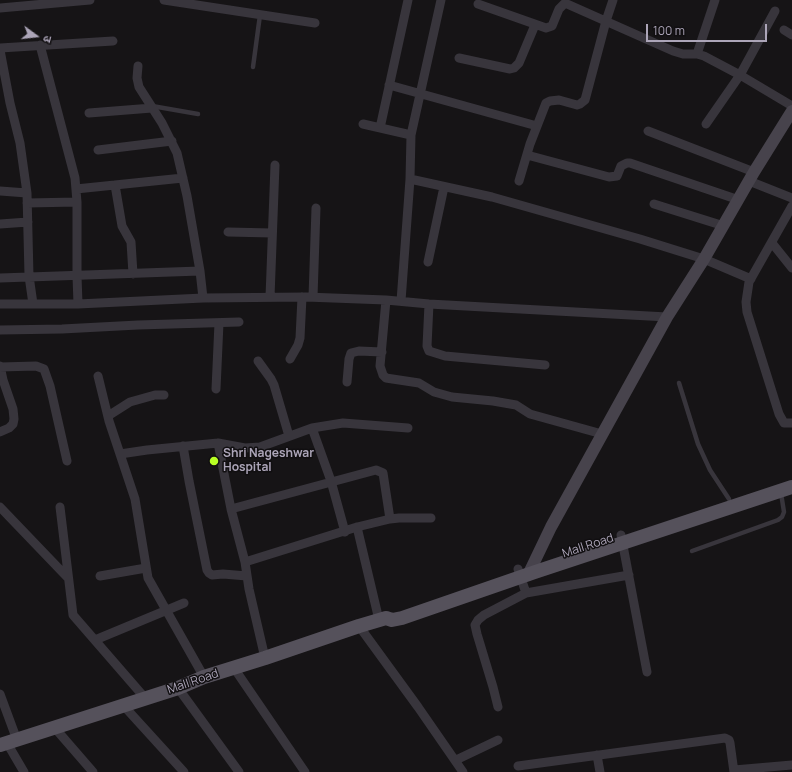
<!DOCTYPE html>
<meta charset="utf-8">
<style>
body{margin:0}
#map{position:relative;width:792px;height:772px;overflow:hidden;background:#161416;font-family:Manrope,"Noto Sans Devanagari",sans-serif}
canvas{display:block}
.north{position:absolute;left:16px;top:16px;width:40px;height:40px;-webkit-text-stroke:3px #110f11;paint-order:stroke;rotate:105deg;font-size:11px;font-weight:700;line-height:16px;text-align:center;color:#aca5b8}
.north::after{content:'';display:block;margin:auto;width:14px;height:18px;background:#aca5b8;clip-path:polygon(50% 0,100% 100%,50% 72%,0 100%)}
.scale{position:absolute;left:646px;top:24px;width:121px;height:18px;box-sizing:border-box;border:2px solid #aca5b8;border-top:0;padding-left:5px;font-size:12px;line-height:14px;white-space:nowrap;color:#aca5b8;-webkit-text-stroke:3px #110f11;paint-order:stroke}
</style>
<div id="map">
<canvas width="792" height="772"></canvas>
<div class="north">उ</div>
<div class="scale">100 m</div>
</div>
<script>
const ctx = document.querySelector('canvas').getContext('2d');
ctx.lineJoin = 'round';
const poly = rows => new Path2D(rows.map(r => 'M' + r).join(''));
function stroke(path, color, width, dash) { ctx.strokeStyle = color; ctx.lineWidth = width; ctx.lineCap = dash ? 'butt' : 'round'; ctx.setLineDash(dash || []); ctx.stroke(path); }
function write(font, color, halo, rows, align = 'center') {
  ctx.font = font + ' Manrope,sans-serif'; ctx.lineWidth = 3; ctx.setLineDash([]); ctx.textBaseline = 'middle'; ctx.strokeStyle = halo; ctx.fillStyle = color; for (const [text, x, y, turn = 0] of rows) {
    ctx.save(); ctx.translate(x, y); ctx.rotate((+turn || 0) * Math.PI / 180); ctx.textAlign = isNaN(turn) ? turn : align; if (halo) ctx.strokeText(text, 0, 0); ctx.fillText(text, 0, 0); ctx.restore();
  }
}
stroke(poly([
 [253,67,260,15],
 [152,106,198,114],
 [679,383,698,444,710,470,729,499],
 [692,551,778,520,782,517,784,512,781,493]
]), '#38353c', 4.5);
stroke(poly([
 [164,0,315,23],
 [478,4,546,28,552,26,559,9,564,4,567,4,673,51,683,54,697,54,704,56,740,75,792,106],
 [0,8,90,0],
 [784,30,792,35],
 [40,45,75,178,77,202,77,276,78,304],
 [0,48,113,41],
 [0,50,10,103,20,143,27,193,29,276,33,304],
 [697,54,715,0],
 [459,58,510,69,514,68,519,63,535,25],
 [138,66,137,78,139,87,162,123,177,153,187,196,200,271,203,298],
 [389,85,537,126],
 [89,113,152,108],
 [363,124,411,135],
 [706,124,740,75,775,11],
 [380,128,408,0],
 [648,131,754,172],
 [98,150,172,141],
 [527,155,609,177,617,176,621,166,627,163,630,163,739,200],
 [410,179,492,197,640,239,704,259,751,279],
 [519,181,530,144,546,103,550,101,559,100,577,105,580,104,585,100,606,21,613,0],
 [749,181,792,198],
 [115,185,122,226,131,242,133,274],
 [76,189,183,178],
 [0,191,27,193],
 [27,203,77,202],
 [654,204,724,226],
 [792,206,749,282,746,302,747,312,779,414,784,423,792,423],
 [0,224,28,222],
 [228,232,272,233],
 [772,243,792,268],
 [428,262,444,187],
 [0,278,200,271],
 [270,297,275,165],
 [313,297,316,208],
 [386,300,380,366,383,375,386,378,419,383,434,392,452,397,493,401,516,405,530,414,602,434],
 [401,301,410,179,411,135,441,0],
 [0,304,78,304,203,298,306,297,386,300,429,304,667,317],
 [429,304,427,346,429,351,445,356,545,365],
 [0,330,62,329,138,325,239,322],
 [290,359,298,345,300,338,302,297],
 [258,361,271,379,274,385,289,436],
 [0,366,3,380,13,409,14,419,13,424,9,428,0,432],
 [0,367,36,366,44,369,50,386,67,461],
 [98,376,109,421,135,499,148,578,204,677],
 [347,382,349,359,351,353,359,351,382,352],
 [216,389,219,323],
 [108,416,130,402,155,395,164,395],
 [312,428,331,481,345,532],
 [218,443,231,509,245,562,249,589,265,658],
 [183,446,189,481,207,570,209,573,212,575,223,574,247,576],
 [120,454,147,450,218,443,245,448,260,447,312,428,343,423,408,428],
 [0,507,68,578],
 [60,507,73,615,145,698],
 [231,509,376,470,383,473,390,519],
 [357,527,379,620],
 [621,535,647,672],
 [245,562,357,527,390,519,399,518,431,518],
 [518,569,526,593],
 [100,576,146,568],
 [359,626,418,707,463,772],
 [95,640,184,603],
 [234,668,305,772],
 [178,688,239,772],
 [0,694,17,740],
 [123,705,184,772],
 [498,707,493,687,477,634,475,625,478,620,484,615,526,593,629,575],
 [54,727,93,772],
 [7,743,24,772],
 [597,755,600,772],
 [456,760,498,740],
 [518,766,725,738,729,740,730,743,734,772],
 [734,770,792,765]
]), '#38353c', 9);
stroke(poly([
 [528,575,551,527,667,317,704,259,754,172,792,111]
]), '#47434c', 12);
stroke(poly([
 [0,745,178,688,204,677,265,658,359,626,386,618,392,620,402,618,535,572,792,487]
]), '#55515b', 14);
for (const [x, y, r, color] of [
 [214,461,5,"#b8ff24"]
]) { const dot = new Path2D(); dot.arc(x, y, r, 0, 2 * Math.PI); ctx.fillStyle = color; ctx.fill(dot); stroke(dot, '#110f11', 1.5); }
write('bold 12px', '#aca5b8', '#110f11', [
 ["Shri Nageshwar",223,454],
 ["Hospital",223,468]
], 'left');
write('12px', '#aca5b8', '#110f11', [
 ["Mall Road",588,546,-18],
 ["Mall Road",193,682,-19]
]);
</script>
